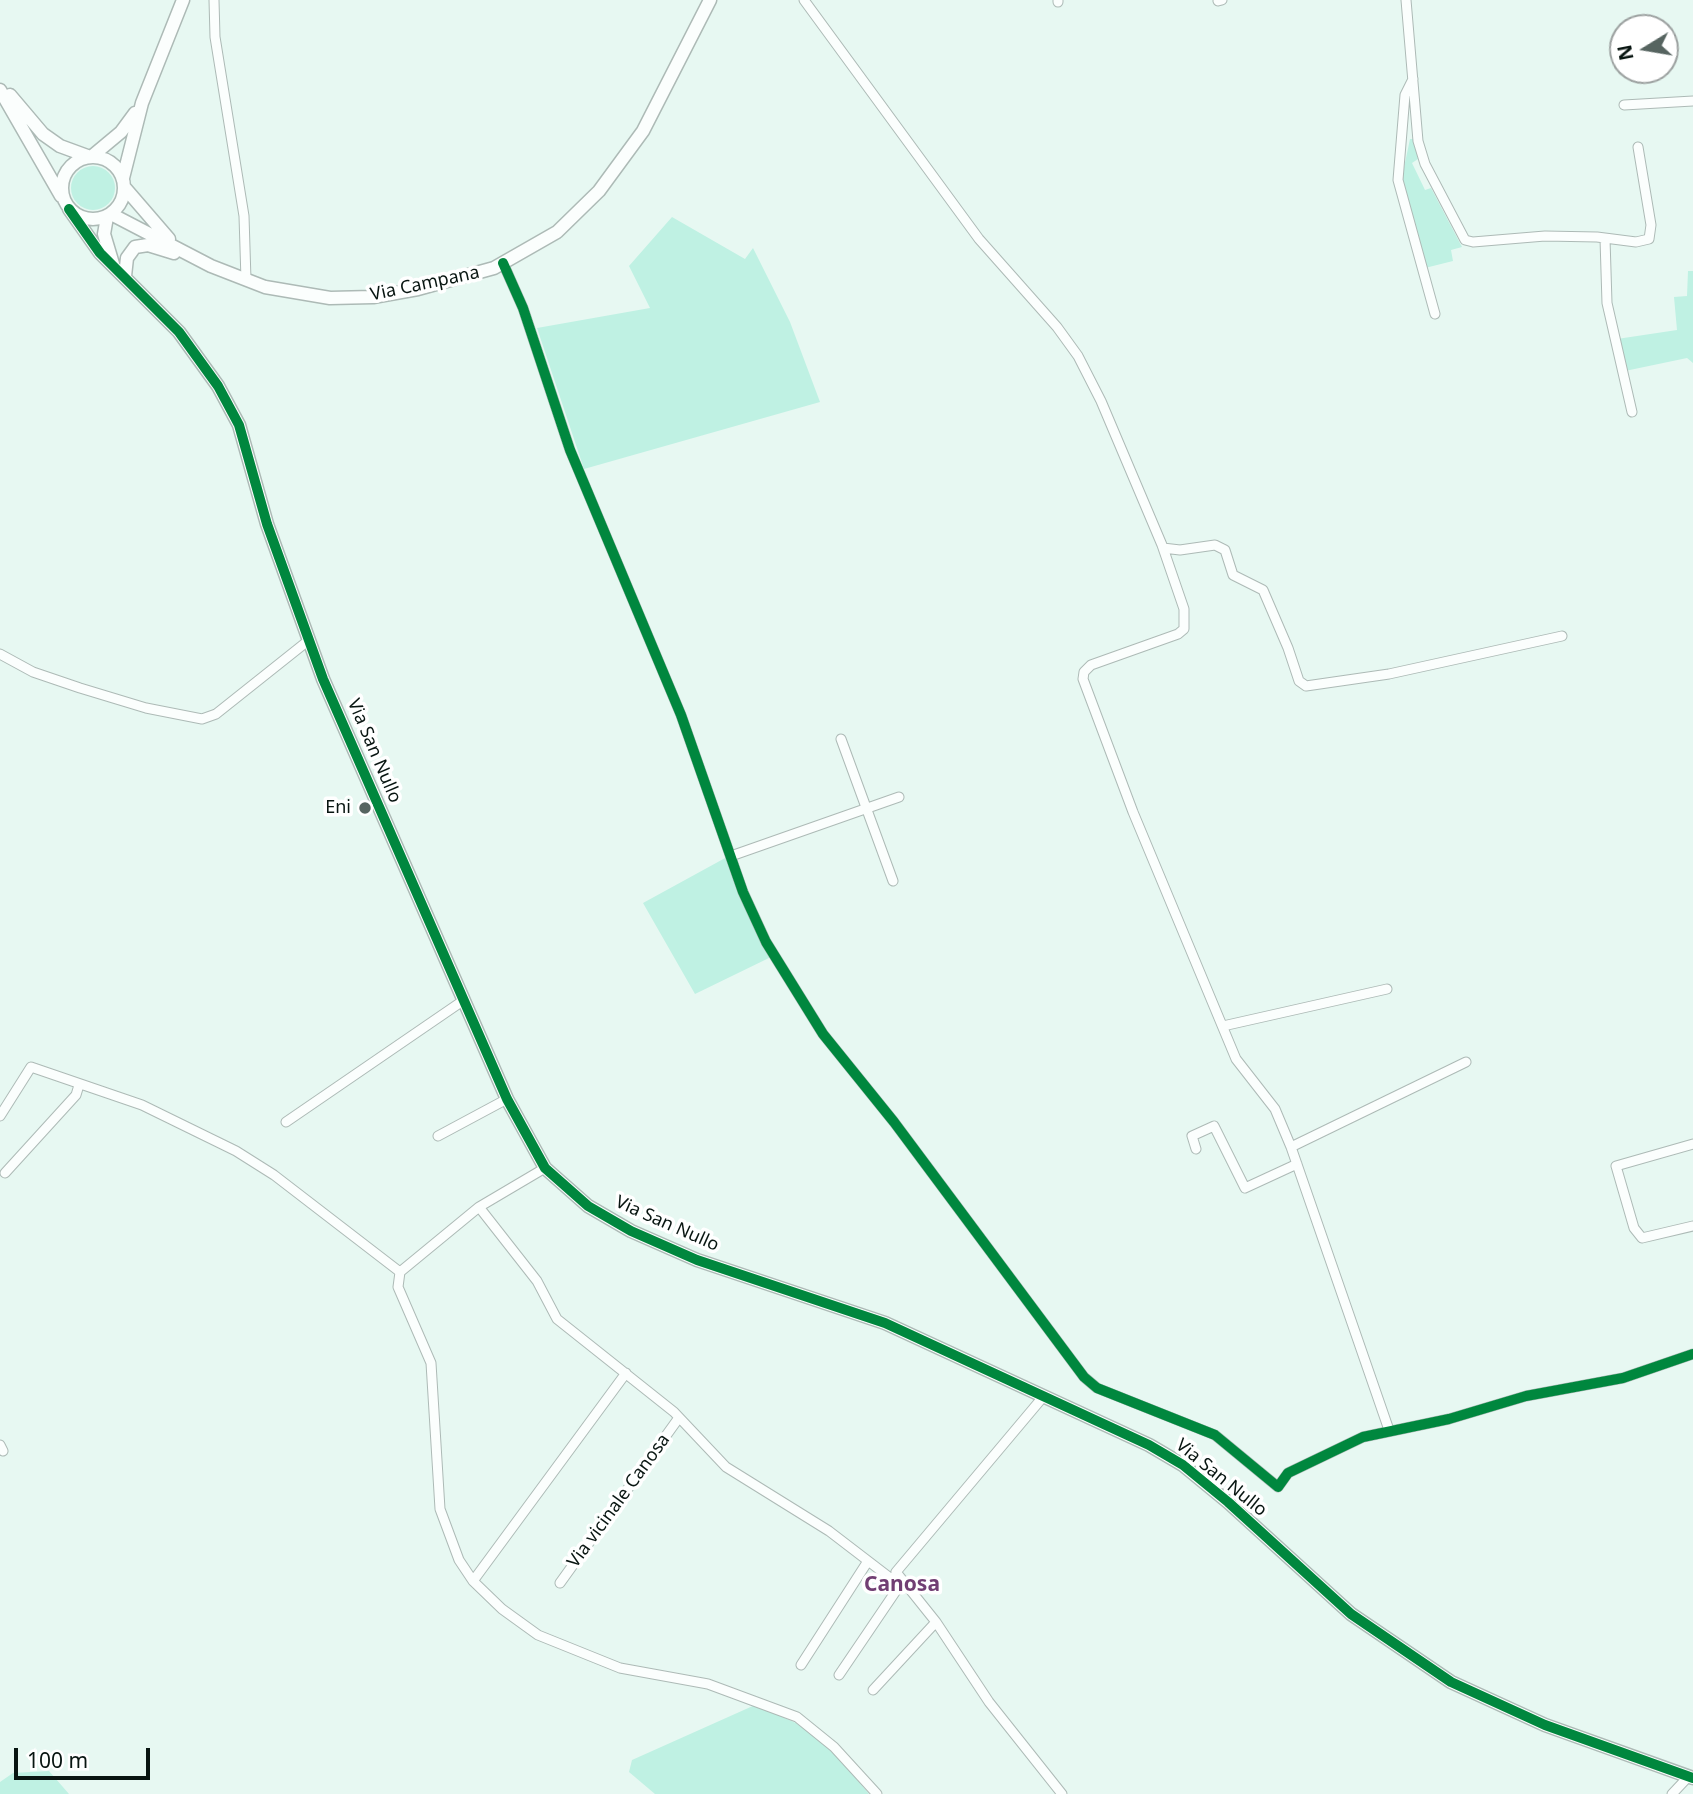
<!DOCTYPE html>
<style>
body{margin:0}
#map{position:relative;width:1693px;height:1794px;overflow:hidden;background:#e7f8f2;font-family:"Noto Sans",sans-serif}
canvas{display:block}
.north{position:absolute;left:1609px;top:14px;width:70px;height:70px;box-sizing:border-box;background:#fff;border:2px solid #9ca1a0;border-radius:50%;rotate:259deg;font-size:19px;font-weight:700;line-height:28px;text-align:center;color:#081511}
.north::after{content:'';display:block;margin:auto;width:24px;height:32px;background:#566460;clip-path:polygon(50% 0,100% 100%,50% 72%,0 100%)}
.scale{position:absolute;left:14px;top:1748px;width:136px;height:32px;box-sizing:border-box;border:4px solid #081511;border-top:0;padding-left:9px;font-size:21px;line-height:24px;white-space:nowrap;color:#081511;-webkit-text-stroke:5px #fff;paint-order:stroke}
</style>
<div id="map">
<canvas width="1693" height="1794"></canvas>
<div class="north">N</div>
<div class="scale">100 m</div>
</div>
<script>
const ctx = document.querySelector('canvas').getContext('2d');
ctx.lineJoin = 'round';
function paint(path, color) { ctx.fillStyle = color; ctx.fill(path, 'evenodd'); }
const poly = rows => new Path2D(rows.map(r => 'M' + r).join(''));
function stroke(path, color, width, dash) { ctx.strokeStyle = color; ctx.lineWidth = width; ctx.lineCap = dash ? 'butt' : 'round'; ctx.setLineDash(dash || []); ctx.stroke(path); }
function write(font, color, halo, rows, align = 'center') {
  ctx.font = font + ' "Noto Sans",sans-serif'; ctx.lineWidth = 7; ctx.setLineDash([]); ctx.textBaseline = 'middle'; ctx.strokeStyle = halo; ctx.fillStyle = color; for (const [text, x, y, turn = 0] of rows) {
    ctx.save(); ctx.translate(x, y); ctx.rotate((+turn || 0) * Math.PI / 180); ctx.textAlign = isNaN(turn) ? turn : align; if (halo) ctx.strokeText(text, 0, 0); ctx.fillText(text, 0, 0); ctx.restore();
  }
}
paint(poly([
 [1410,139,1414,139,1418,159,1412,163,1425,190,1431,188,1462,247,1451,250,1453,261,1425,268,1402,177],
 '71 188a22 22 0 1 1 44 0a22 22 0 1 1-44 0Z',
 [672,217,745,259,753,248,790,322,820,402,584,469,537,328,650,308,629,266],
 [1688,271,1693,271,1693,363,1687,358,1625,371,1617,339,1677,330,1674,297,1687,296],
 [727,857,771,957,695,994,643,903],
 [755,1705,796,1723,817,1738,841,1760,869,1794,655,1794,629,1772,632,1760],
 [49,1771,69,1794,0,1794,0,1782,13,1773]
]), '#bff1e3');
const street = poly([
 [214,0,215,37,244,216,246,280],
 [804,0,979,239,1057,327,1078,356,1101,401,1162,545,1184,609,1184,629,1178,634,1091,665,1084,672,1083,679,1133,812,1236,1059,1275,1109,1291,1147,1389,1430],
 [1058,0,1058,2],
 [1406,0,1418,141,1425,164,1465,240,1473,242,1545,236,1597,237,1636,242,1649,239,1651,225,1638,147],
 [1218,1,1222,0],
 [1413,79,1405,95,1398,180,1435,314],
 [1624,105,1693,101],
 [1605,239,1607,303,1632,412],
 [503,263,523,308,570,450,681,715,743,892,766,942,823,1034,894,1122,1084,1377,1097,1388,1215,1435,1278,1487,1288,1473,1363,1437,1449,1419,1526,1396,1623,1378,1693,1354],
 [1163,548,1180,550,1215,545,1225,550,1233,575,1263,590,1288,648,1299,681,1306,686,1389,674,1562,636],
 [0,654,33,672,80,688,146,708,202,719,216,714,309,640],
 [841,739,893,881],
 [731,856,899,797],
 [1223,1026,1387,989],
 [0,1116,31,1067,142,1105,236,1151,274,1175,400,1272],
 [286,1122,464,1000],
 [438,1136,507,1099],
 [1693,1144,1616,1166,1634,1228,1642,1238,1693,1226],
 [1291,1147,1466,1062],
 [1196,1149,1192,1136,1214,1126,1245,1188,1297,1164],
 [545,1168,479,1207,400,1272,398,1287,431,1363,440,1509,459,1560,473,1581,502,1609,538,1635,620,1668,708,1684,797,1717,834,1747,877,1794],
 [5,1173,76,1095,79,1085],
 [479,1207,537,1281,557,1319,674,1412,726,1467,829,1531,889,1577,902,1582,839,1675],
 [1043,1397,896,1572,936,1622,989,1702,1062,1794],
 [0,1445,3,1451],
 [473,1581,626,1373],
 [560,1583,678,1419],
 [801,1665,868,1561],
 [873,1690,936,1622],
 [1672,1794,1689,1776]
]);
const secondary = poly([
 [0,90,61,196],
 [10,95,43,134,60,146,90,157],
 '62 188a31 31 0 1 1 62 0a31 31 0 1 1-62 0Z',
 [91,157,121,132,135,113],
 [123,178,142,103,183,0],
 [125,188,169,239],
 [69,209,100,253,179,332,218,386,239,425,267,524,323,679,507,1099,545,1168,588,1206,631,1231,697,1260,885,1323,1149,1445,1183,1465,1228,1502,1351,1614,1451,1682,1545,1725,1693,1778],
 [111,214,211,266,265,287,330,298,373,297,418,289,494,268,557,232,599,191,643,131,710,0],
 [107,217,104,234,113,264],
 [125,276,127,258,135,247,148,245,174,253]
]);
stroke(street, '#adbab6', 11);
stroke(secondary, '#adbab6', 15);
stroke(street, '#fbfefd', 9);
stroke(secondary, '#fbfefd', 12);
stroke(poly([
 [69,209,100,253,179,332,218,386,239,425,267,524,323,679,507,1099,545,1168,588,1206,631,1231,697,1260,885,1323,1149,1445,1183,1465,1228,1502,1351,1614,1451,1682,1545,1725,1693,1778],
 [503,263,523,308,570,450,681,715,743,892,766,942,823,1034,894,1122,1084,1377,1097,1388,1215,1435,1278,1487,1288,1473,1363,1437,1449,1419,1526,1396,1623,1378,1693,1354]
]), '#00873e', 10);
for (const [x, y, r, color] of [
 [365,808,7,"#566460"]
]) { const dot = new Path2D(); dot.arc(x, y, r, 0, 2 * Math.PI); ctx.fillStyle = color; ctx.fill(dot); stroke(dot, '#fff', 2.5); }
write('18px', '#081511', '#fff', [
 ["Via Campana",425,284,-12],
 ["Via San Nullo",374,751,67],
 ["Via San Nullo",667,1224,24],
 ["Via San Nullo",1221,1478,39],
 ["Via vicinale Canosa",619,1501,-54]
]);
write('18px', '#081511', '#fff', [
 ["Eni",351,808]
], 'right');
write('bold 21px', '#713f73', '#fff', [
 ["Canosa",902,1585]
]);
</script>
